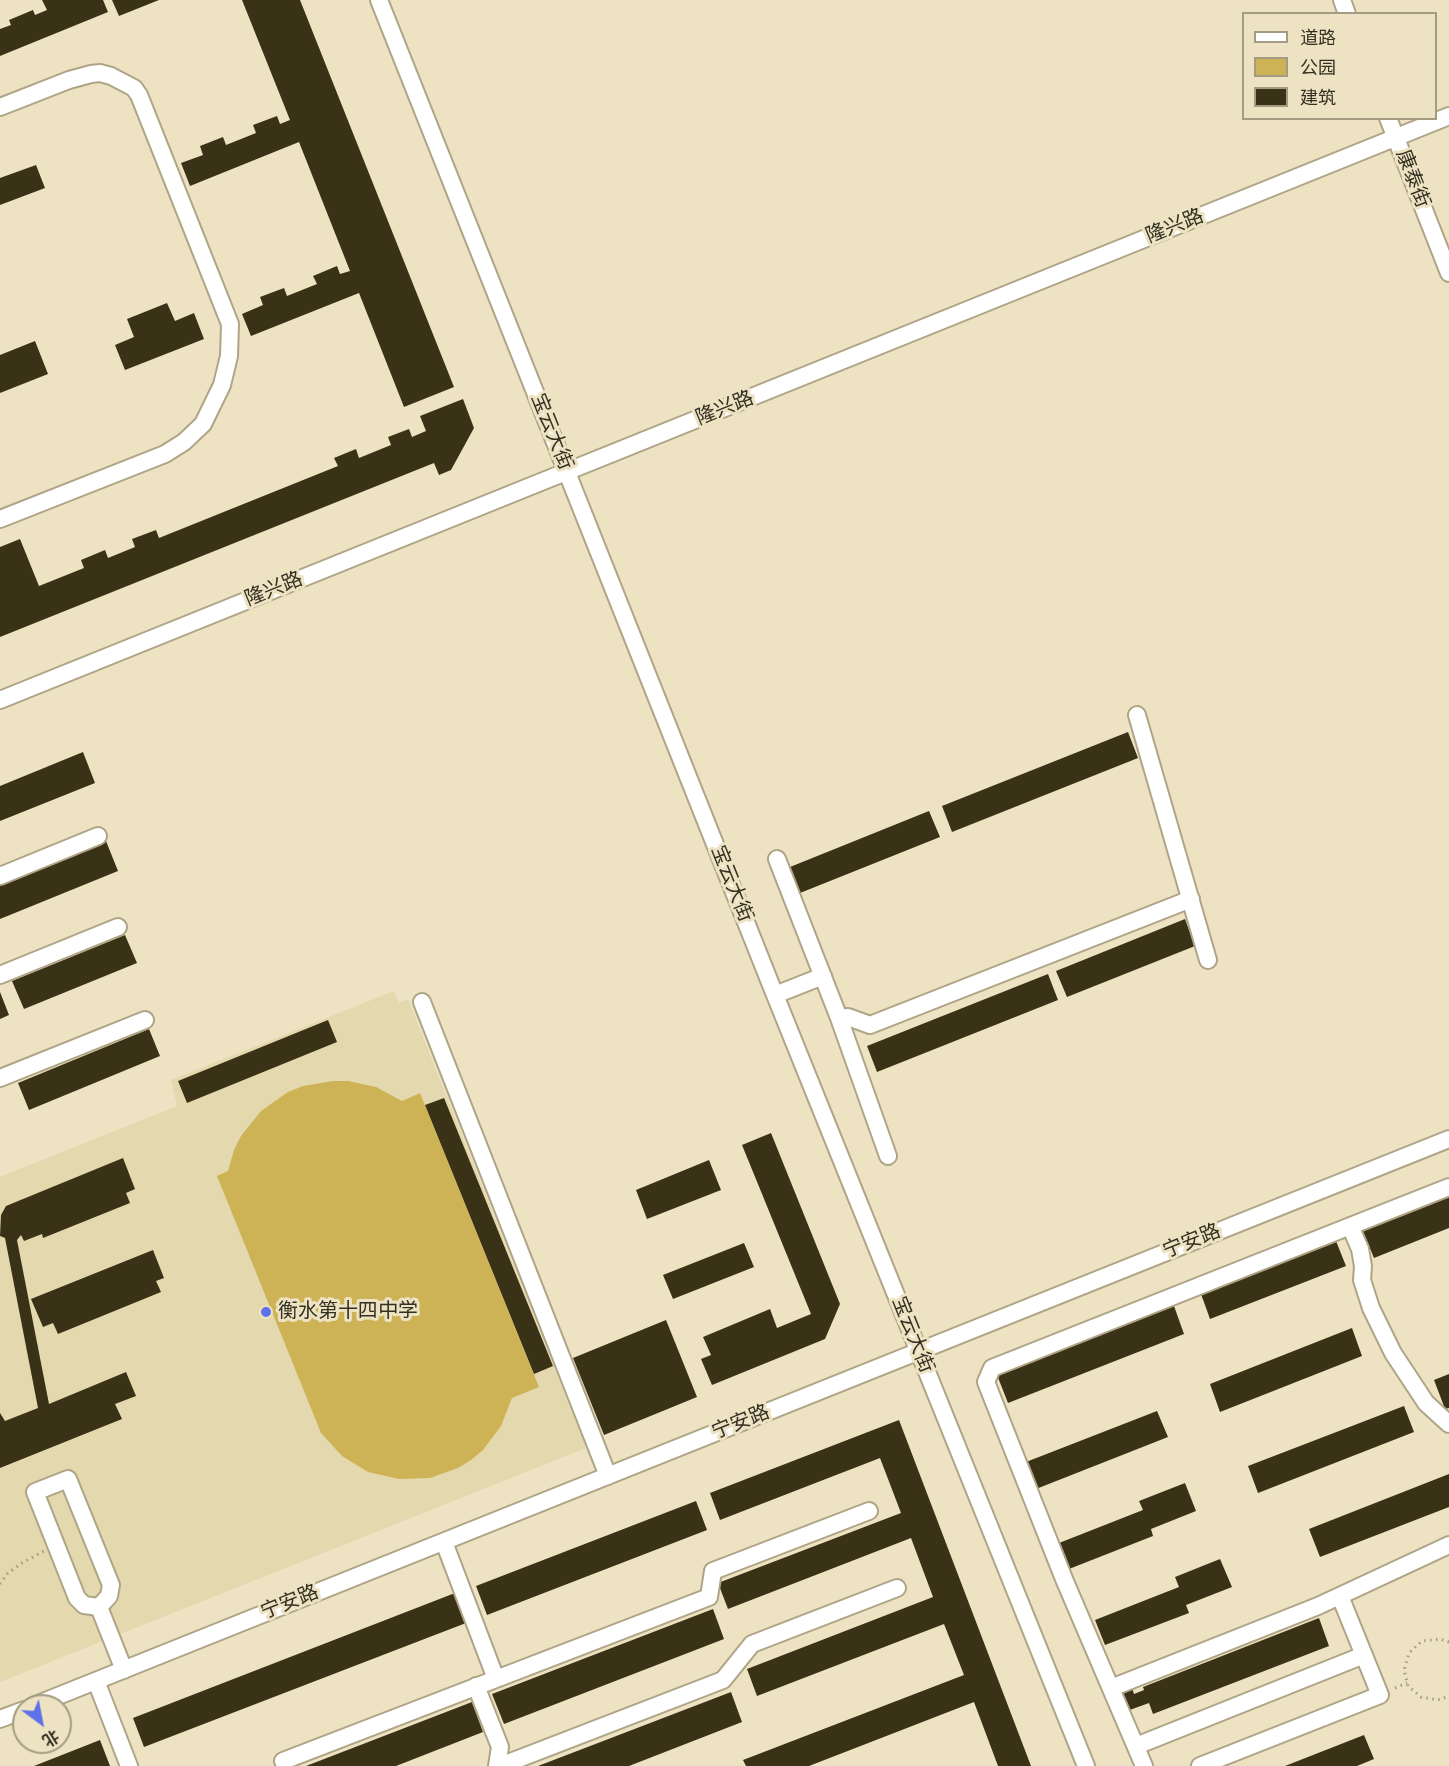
<!DOCTYPE html>
<meta charset="utf-8">
<style>
body{margin:0}
#map{position:relative;width:1449px;height:1766px;overflow:hidden;background:#ede3c2;font-family:Poppins,"Noto Sans SC",sans-serif}
canvas{display:block}
.legend{position:absolute;left:1242px;top:12px;width:195px;height:108px;box-sizing:border-box;background:#ede3c2;border:2px solid #a39b82;margin:0;padding:8px 10px;list-style:none;font-size:18px;color:#343023}
.legend li{display:flex;align-items:center;gap:12px;height:30px}
.legend b{width:30px;border:2px solid #a39b82}
.north{position:absolute;left:12px;top:1694px;width:60px;height:60px;box-sizing:border-box;background:#ede3c2;border:2px solid #a39b82;border-radius:50%;rotate:148deg;font-size:16px;font-weight:700;line-height:24px;text-align:center;color:#343023}
.north::after{content:'';display:block;margin:auto;width:21px;height:27px;background:#5f71e8;clip-path:polygon(50% 0,100% 100%,50% 72%,0 100%)}
</style>
<div id="map">
<canvas width="1449" height="1766"></canvas>
<ul class="legend">
<li><b style="height:8px;background:#fff"></b>道路</li>
<li><b style="height:16px;background:#ceb356"></b>公园</li>
<li><b style="height:16px;background:#3a3216"></b>建筑</li>
</ul>
<div class="north">北</div>
</div>
<script>
const ctx = document.querySelector('canvas').getContext('2d');
ctx.lineJoin = 'round';
function paint(path, color) { ctx.fillStyle = color; ctx.fill(path, 'evenodd'); }
const poly = rows => new Path2D(rows.map(r => 'M' + r).join(''));
function stroke(path, color, width, dash) { ctx.strokeStyle = color; ctx.lineWidth = width; ctx.lineCap = dash ? 'butt' : 'round'; ctx.setLineDash(dash || []); ctx.stroke(path); }
function write(font, color, halo, rows, align = 'center') {
  ctx.font = font + ' Poppins,"Noto Sans SC",sans-serif'; ctx.lineWidth = 6; ctx.setLineDash([]); ctx.textBaseline = 'middle'; ctx.strokeStyle = halo; ctx.fillStyle = color; for (const [text, x, y, turn = 0] of rows) {
    ctx.save(); ctx.translate(x, y); ctx.rotate((+turn || 0) * Math.PI / 180); ctx.textAlign = isNaN(turn) ? turn : align; if (halo) ctx.strokeText(text, 0, 0); ctx.fillText(text, 0, 0); ctx.restore();
  }
}
paint(poly([
 [394,991,399,1003,408,999,586,1448,0,1682,0,1177,177,1106,171,1080]
]), '#e4d8af');
paint(poly([
 [333,1081,348,1081,376,1087,402,1101,420,1093,539,1387,512,1398,501,1426,483,1450,471,1460,458,1468,430,1478,399,1479,368,1472,342,1456,321,1433,217,1176,228,1171,234,1150,241,1136,261,1111,288,1092,303,1086]
]), '#ceb356');
paint(poly([
 [42,0,103,0,108,12,0,56,0,29,11,25,9,20,33,10,35,15,47,10],
 [112,0,159,0,119,16],
 [242,0,300,0,454,387,404,407,359,293,251,336,242,314,263,305,260,297,284,288,287,296,317,284,313,276,337,266,340,274,350,271,299,142,190,186,181,163,203,155,200,146,223,137,226,145,256,133,253,125,277,116,280,124,290,120],
 [36,165,45,188,0,205,0,178],
 [167,303,175,321,194,313,204,339,125,370,115,345,134,337,127,319],
 [35,341,48,374,0,393,0,355],
 [463,399,474,428,451,470,439,475,434,463,0,637,0,547,20,539,39,586,84,568,81,560,105,550,108,558,135,547,132,539,156,530,159,538,338,466,334,458,356,449,359,458,391,445,388,437,409,429,412,437,426,431,420,416],
 [1128,732,1138,758,952,832,942,806],
 [83,752,95,783,0,821,0,786],
 [929,811,940,837,800,893,790,867],
 [106,841,118,871,0,919,0,885],
 [1185,919,1195,946,1067,997,1056,971],
 [125,935,137,963,24,1009,12,981],
 [1048,974,1058,1000,877,1072,867,1046],
 [0,992,9,1015,0,1019],
 [328,1020,337,1042,187,1103,178,1081],
 [149,1029,160,1056,29,1110,18,1083],
 [444,1098,553,1366,534,1374,425,1105],
 [771,1133,840,1304,825,1339,712,1385,701,1359,711,1355,703,1337,770,1309,777,1328,811,1314,742,1145],
 [123,1158,135,1189,126,1193,130,1203,43,1238,42,1234,24,1241,21,1235,17,1240,49,1404,126,1372,136,1396,115,1404,122,1419,0,1468,0,1413,5,1421,38,1408,5,1238,0,1236,1,1215,6,1206],
 [709,1160,721,1190,647,1219,636,1190],
 [1449,1194,1449,1228,1374,1258,1362,1229],
 [1336,1241,1346,1266,1210,1319,1201,1294],
 [744,1243,754,1267,673,1299,663,1275],
 [153,1250,164,1278,156,1281,161,1292,58,1334,53,1323,43,1327,31,1299],
 [1174,1306,1184,1334,1008,1403,997,1375],
 [666,1320,697,1397,604,1435,573,1358],
 [1352,1328,1362,1356,1220,1412,1210,1384],
 [1449,1374,1449,1408,1445,1409,1434,1380],
 [1404,1406,1414,1432,1258,1493,1248,1466],
 [1157,1411,1168,1437,1036,1489,1026,1462],
 [899,1420,1031,1766,998,1766,974,1702,809,1766,746,1766,743,1760,964,1675,944,1624,757,1696,747,1669,933,1597,911,1538,728,1609,718,1583,901,1513,880,1458,720,1520,710,1493],
 [1449,1474,1449,1507,1320,1557,1309,1529],
 [1185,1483,1196,1511,1151,1529,1153,1536,1069,1569,1059,1543,1143,1510,1139,1501],
 [696,1501,707,1530,487,1615,476,1586],
 [1220,1559,1232,1587,1186,1605,1189,1613,1105,1645,1095,1620,1179,1587,1175,1577],
 [455,1593,466,1623,144,1747,133,1718],
 [713,1609,724,1639,504,1724,492,1694],
 [1319,1618,1329,1646,1153,1714,1149,1703,1127,1711,1120,1692,1132,1688,1134,1694,1144,1690,1143,1687],
 [731,1692,742,1722,629,1766,538,1766],
 [472,1702,483,1732,396,1766,306,1766],
 [1364,1735,1374,1759,1357,1766,1285,1766],
 [100,1740,110,1766,34,1766]
]), '#3a3216');
const minor = poly([
 [379,0,773,990,1086,1766],
 [1342,0,1347,14],
 [0,107,69,80,91,74,100,73,111,76,134,88,139,95,230,324,229,356,222,385,203,424,184,442,165,454,0,519],
 [1388,118,1449,273],
 [0,700,1449,116],
 [1137,715,1208,960],
 [777,859,839,1018,888,1156],
 [0,876,98,836],
 [0,975,118,927],
 [775,995,823,976],
 [422,1002,608,1476],
 [839,1018,848,1017,870,1025,1191,899],
 [0,1078,145,1020],
 [1350,1226,1360,1249,1363,1266,1362,1280,1371,1308,1393,1353,1426,1403,1449,1424],
 [68,1479,111,1585,109,1596,99,1607,84,1605,77,1598,35,1492,68,1479],
 [444,1542,496,1679],
 [99,1607,124,1670],
 [96,1681,129,1766],
 [476,1686,500,1747,497,1766],
 [1111,1688,1318,1606,1449,1545],
 [33,1706,1449,1139],
 [0,1719,24,1710],
 [1136,1746,1364,1655],
 [283,1761,709,1597,713,1571,869,1511],
 [500,1766,723,1680,752,1644,897,1588],
 [1144,1766,1064,1579,986,1382,992,1368,1449,1187],
 [1200,1766,1380,1695,1340,1596]
]);
stroke(minor, '#afa586', 20);
stroke(poly([
 [0,1584,7,1574,20,1564,44,1551],
 [1449,1642,1440,1639,1422,1641,1409,1653,1404,1670,1408,1686,1421,1697,1438,1700,1449,1696],
 [1395,1688,1407,1683]
]), '#a39b82', 3, [1.5, 4.5]);
stroke(minor, '#fff', 16);
for (const [x, y, r, color] of [
 [266,1312,6,"#5f71e8"]
]) { const dot = new Path2D(); dot.arc(x, y, r, 0, 2 * Math.PI); ctx.fillStyle = color; ctx.fill(dot); stroke(dot, '#ede3c2', 2); }
write('20px', '#343023', '#ede3c2', [
 ["康泰街",1412,179,69],
 ["隆兴路",1175,227,-22],
 ["隆兴路",725,409,-22],
 ["宝云大街",551,432,68],
 ["隆兴路",274,590,-22],
 ["宝云大街",731,884,68],
 ["宁安路",1192,1242,-22],
 ["宝云大街",912,1335,68],
 ["宁安路",741,1423,-22],
 ["宁安路",290,1603,-22]
]);
write('20px', '#343023', '#ede3c2', [
 ["衡水第十四中学",278,1312]
], 'left');
</script>
